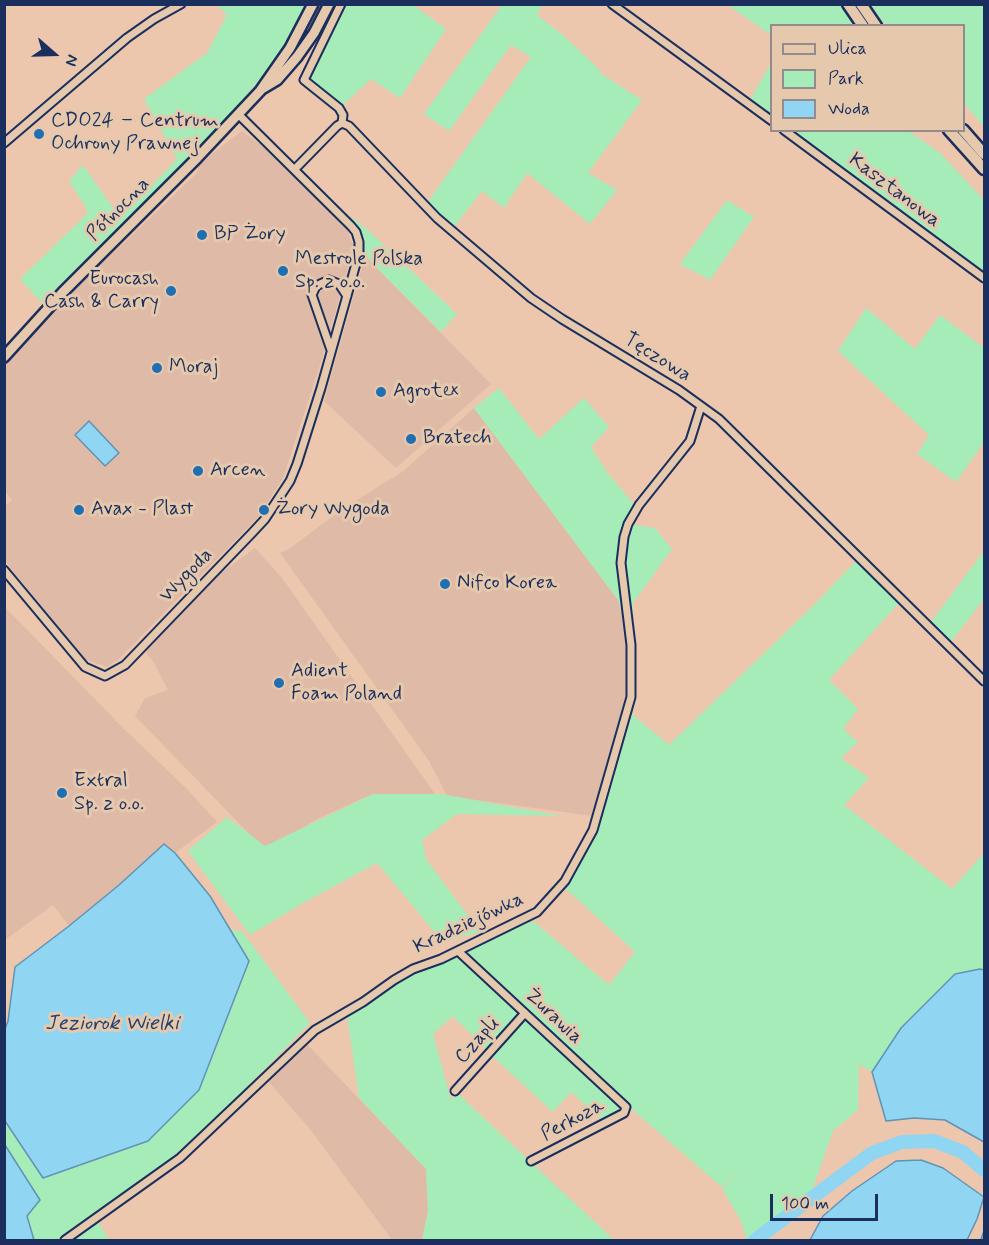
<!DOCTYPE html>
<meta charset="utf-8">
<style>
body{margin:0}
#map{position:relative;width:989px;height:1245px;overflow:hidden;background:#ecc7ad;font-family:Mynerve,sans-serif}
canvas{display:block}
.frame{position:absolute;inset:0;border:6px solid #1b2f5e;pointer-events:none}
.legend{position:absolute;left:770px;top:24px;width:195px;height:108px;box-sizing:border-box;background:#e6c9ad;border:2px solid #958b8d;margin:0;padding:8px 10px;list-style:none;font-size:18px;color:#1b2f5e}
.legend li{display:flex;align-items:center;gap:12px;height:30px}
.legend b{width:30px;border:2px solid #958b8d}
.north{position:absolute;left:24px;top:24px;width:60px;height:60px;-webkit-text-stroke:4px #e6c9ad;paint-order:stroke;rotate:110deg;font-size:16px;font-weight:700;line-height:24px;text-align:center;color:#1b2f5e}
.north::after{content:'';display:block;margin:auto;width:21px;height:27px;background:#1b2f5e;clip-path:polygon(50% 0,100% 100%,50% 72%,0 100%)}
.scale{position:absolute;left:770px;top:1194px;width:108px;height:27px;box-sizing:border-box;border:3px solid #1b2f5e;border-top:0;padding-left:8px;font-size:18px;line-height:21px;white-space:nowrap;color:#1b2f5e;-webkit-text-stroke:4px #e6c9ad;paint-order:stroke}
</style>
<div id="map">
<canvas width="989" height="1245"></canvas>
<div class="frame"></div>
<ul class="legend">
<li><b style="height:8px;background:#e6c9ad"></b>Ulica</li>
<li><b style="height:16px;background:#a6ecb9"></b>Park</li>
<li><b style="height:16px;background:#90d5f2"></b>Woda</li>
</ul>
<div class="north">N</div>
<div class="scale">100 m</div>
</div>
<script>
const ctx = document.querySelector('canvas').getContext('2d');
ctx.lineJoin = 'round';
function paint(path, color) { ctx.fillStyle = color; ctx.fill(path, 'evenodd'); }
const poly = rows => new Path2D(rows.map(r => 'M' + r).join(''));
function stroke(path, color, width, dash) { ctx.strokeStyle = color; ctx.lineWidth = width; ctx.lineCap = dash ? 'butt' : 'round'; ctx.setLineDash(dash || []); ctx.stroke(path); }
function write(font, color, halo, rows, align = 'center') {
  ctx.font = font + ' Mynerve,sans-serif'; ctx.lineWidth = 6; ctx.setLineDash([]); ctx.textBaseline = 'middle'; ctx.strokeStyle = halo; ctx.fillStyle = color; for (const [text, x, y, turn = 0] of rows) {
    ctx.save(); ctx.translate(x, y); ctx.rotate((+turn || 0) * Math.PI / 180); ctx.textAlign = isNaN(turn) ? turn : align; if (halo) ctx.strokeText(text, 0, 0); ctx.fillText(text, 0, 0); ctx.restore();
  }
}
paint(poly([
 [242,131,266,149,308,190,347,230,354,247,321,362,283,478,260,515,119,659,107,667,85,659,5,561,5,506,12,500,5,491,5,364,69,295,196,174,200,163],
 [365,256,491,384,396,468,324,401],
 [474,408,618,600,622,614,627,648,627,690,622,719,592,816,447,796,429,761,280,553,289,549,344,508,402,472],
 [255,548,282,578,435,794,368,796,319,818,265,850,135,716,145,698,168,690,154,663,147,654,147,647,214,578],
 [4,606,124,729,187,789,217,822,175,853,164,844,119,885,69,926,53,905,5,940],
 [304,1041,426,1169,428,1211,422,1240,392,1240,309,1128,268,1081]
]), '#dfbaa7');
paint(poly([
 [217,5,308,5,282,52,218,130,46,305,43,304,20,279,87,214,87,209,69,181,83,165,120,218,177,159,144,99,207,53,227,15],
 [346,5,413,5,446,29,400,98,371,79,343,105,309,78],
 [502,5,542,5,537,15,564,36,600,70,600,73,642,100,588,173,617,190,590,224,527,173,504,208,482,191,453,228,427,203,531,57,511,45,449,131,424,114],
 [728,5,841,5,853,25,772,26,771,35],
 [867,5,984,5,984,127,964,103,964,26,886,25],
 [771,63,771,116,750,100],
 [790,131,909,131,941,154,984,200,984,274,909,220],
 [727,200,754,217,710,280,680,264],
 [348,214,370,232,457,314,441,332,365,256,364,240,361,231],
 [866,308,915,349,940,315,984,348,984,442,956,482,917,454,929,435,838,351],
 [499,388,539,439,584,398,609,427,591,447,607,472,633,503,618,541,618,573,622,614,618,600,474,408],
 [633,520,634,525,655,528,672,549,633,603,633,621,625,573,625,543],
 [984,551,984,599,950,643,931,622],
 [858,559,900,602,829,680,858,709,843,729,858,742,841,758,869,778,844,805,952,889,984,853,984,970,980,969,901,1028,872,1072,859,1064,858,1110,833,1131,811,1193,747,1240,741,1221,723,1190,740,1166,723,1188,634,1111,463,949,533,921,609,985,635,952,564,887,575,873,599,827,632,714,669,745,813,606],
 [373,794,442,794,561,816,457,814,422,840,426,859,480,932,443,942,377,863,303,903,250,935,188,851,227,817,265,846],
 [231,930,242,931,310,1023,227,1107,167,1162,70,1232,56,1240,34,1240,27,1216,40,1199,5,1145,4,1121,43,1178,249,961],
 [457,955,519,1013,487,1050,453,1016,433,1034,451,1100,457,1093,614,1240,422,1240,428,1211,426,1169,359,1098,347,1015,402,980],
 [526,1018,620,1107,622,1111,602,1120,571,1092,553,1112,491,1055],
 [98,1222,109,1240,74,1240]
]), '#a6ecb9');
const water = poly([
 [89,421,119,453,105,466,75,435,89,421],
 [164,844,175,853,210,896,249,961,199,1090,148,1141,43,1178,5,1121,5,1029,8,1021,15,967,69,926,119,885,164,844],
 [980,969,984,970,984,1142,945,1120,914,1118,886,1121,872,1072,901,1028,955,974,980,969],
 [5,1145,40,1200,27,1216,34,1240,5,1240,5,1145],
 [921,1160,943,1168,984,1197,977,1219,967,1240,810,1240,823,1216,852,1191,896,1161,921,1160]
]);
paint(water, '#90d5f2');
stroke(water, '#6193b7', 1.5);
stroke(poly([
 [764,1240,765,1233],
 [981,1240,984,1231]
]), '#6193b7', 2);
stroke(poly([
 [755,1240,872,1153,902,1142,934,1141,963,1152,984,1170]
]), '#90d5f2', 14);
const minor = poly([
 [341,4,304,80,339,108,343,115,342,123,349,126,437,218,531,298,562,319,679,390,719,419,984,681],
 [612,4,772,121],
 [784,130,984,278],
 [4,143,127,38,154,19,181,4],
 [295,169,337,126,342,123],
 [331,350,312,295,316,286,329,280,339,284,347,296],
 [4,570,85,667,105,676,125,665,252,533,265,519,290,481,297,464,321,388,359,253,359,242,356,232,351,226,238,114],
 [458,951,626,1107,624,1113,531,1161],
 [455,1091,525,1013],
 [65,1240,180,1158,315,1030,363,1002,394,980,413,969,441,959,537,912,565,881,593,830,631,697,631,645,621,563,624,537,628,524,639,505,690,441,701,406]
]);
const major = poly([
 [262,89,277,80,297,57,314,33,329,4],
 [4,357,63,292,197,158,260,91,290,48,313,4]
]);
const highway = poly([
 [848,4,863,26],
 [861,4,876,26],
 [949,130,984,169],
 [963,130,984,154]
]);
stroke(minor, '#1b2f5e', 11);
stroke(major, '#1b2f5e', 14);
stroke(highway, '#1b2f5e', 15);
stroke(minor, '#e6c9ad', 7);
stroke(major, '#e6c9ad', 9);
stroke(highway, '#e6c9ad', 10);
for (const [x, y, r, color] of [
 [39,134,6,"#1f6fb2"],
 [202,235,6,"#1f6fb2"],
 [283,271,6,"#1f6fb2"],
 [171,291,6,"#1f6fb2"],
 [157,368,6,"#1f6fb2"],
 [381,392,6,"#1f6fb2"],
 [411,439,6,"#1f6fb2"],
 [198,471,6,"#1f6fb2"],
 [79,510,6,"#1f6fb2"],
 [264,510,6,"#1f6fb2"],
 [445,584,6,"#1f6fb2"],
 [279,683,6,"#1f6fb2"],
 [62,793,6,"#1f6fb2"]
]) { const dot = new Path2D(); dot.arc(x, y, r, 0, 2 * Math.PI); ctx.fillStyle = color; ctx.fill(dot); stroke(dot, '#e6c9ad', 2); }
write('20px', '#1b2f5e', '#e6c9ad', [
 ["CDO24 – Centrum",51,122],
 ["Ochrony Prawnej",51,145],
 ["BP Żory",214,235],
 ["Mestrole Polska",295,260],
 ["Sp. z o.o.",295,283],
 ["Eurocash",159,280,"right"],
 ["Cash & Carry",159,303,"right"],
 ["Moraj",169,368],
 ["Agrotex",393,392],
 ["Bratech",423,439],
 ["Arcen",210,471],
 ["Avax - Plast",91,510],
 ["Żory Wygoda",276,510],
 ["Nifco Korea",457,584],
 ["Adient",291,672],
 ["Foam Poland",291,695],
 ["Extral",74,782],
 ["Sp. z o.o.",74,805]
], 'left');
write('20px', '#1b2f5e', '#e6c9ad', [
 ["Kasztanowa",894,191,37],
 ["Północna",119,210,-45],
 ["Tęczowa",657,358,32],
 ["Wygoda",187,576,-46],
 ["Kradziejówka",469,924,-25],
 ["Żurawia",553,1017,43],
 ["Czapli",478,1041,-48],
 ["Perkoza",573,1121,-28]
]);
write('italic 21px', '#27406d', '#e6c9ad', [
 ["Jeziorok Wielki",112,1025]
]);
</script>
